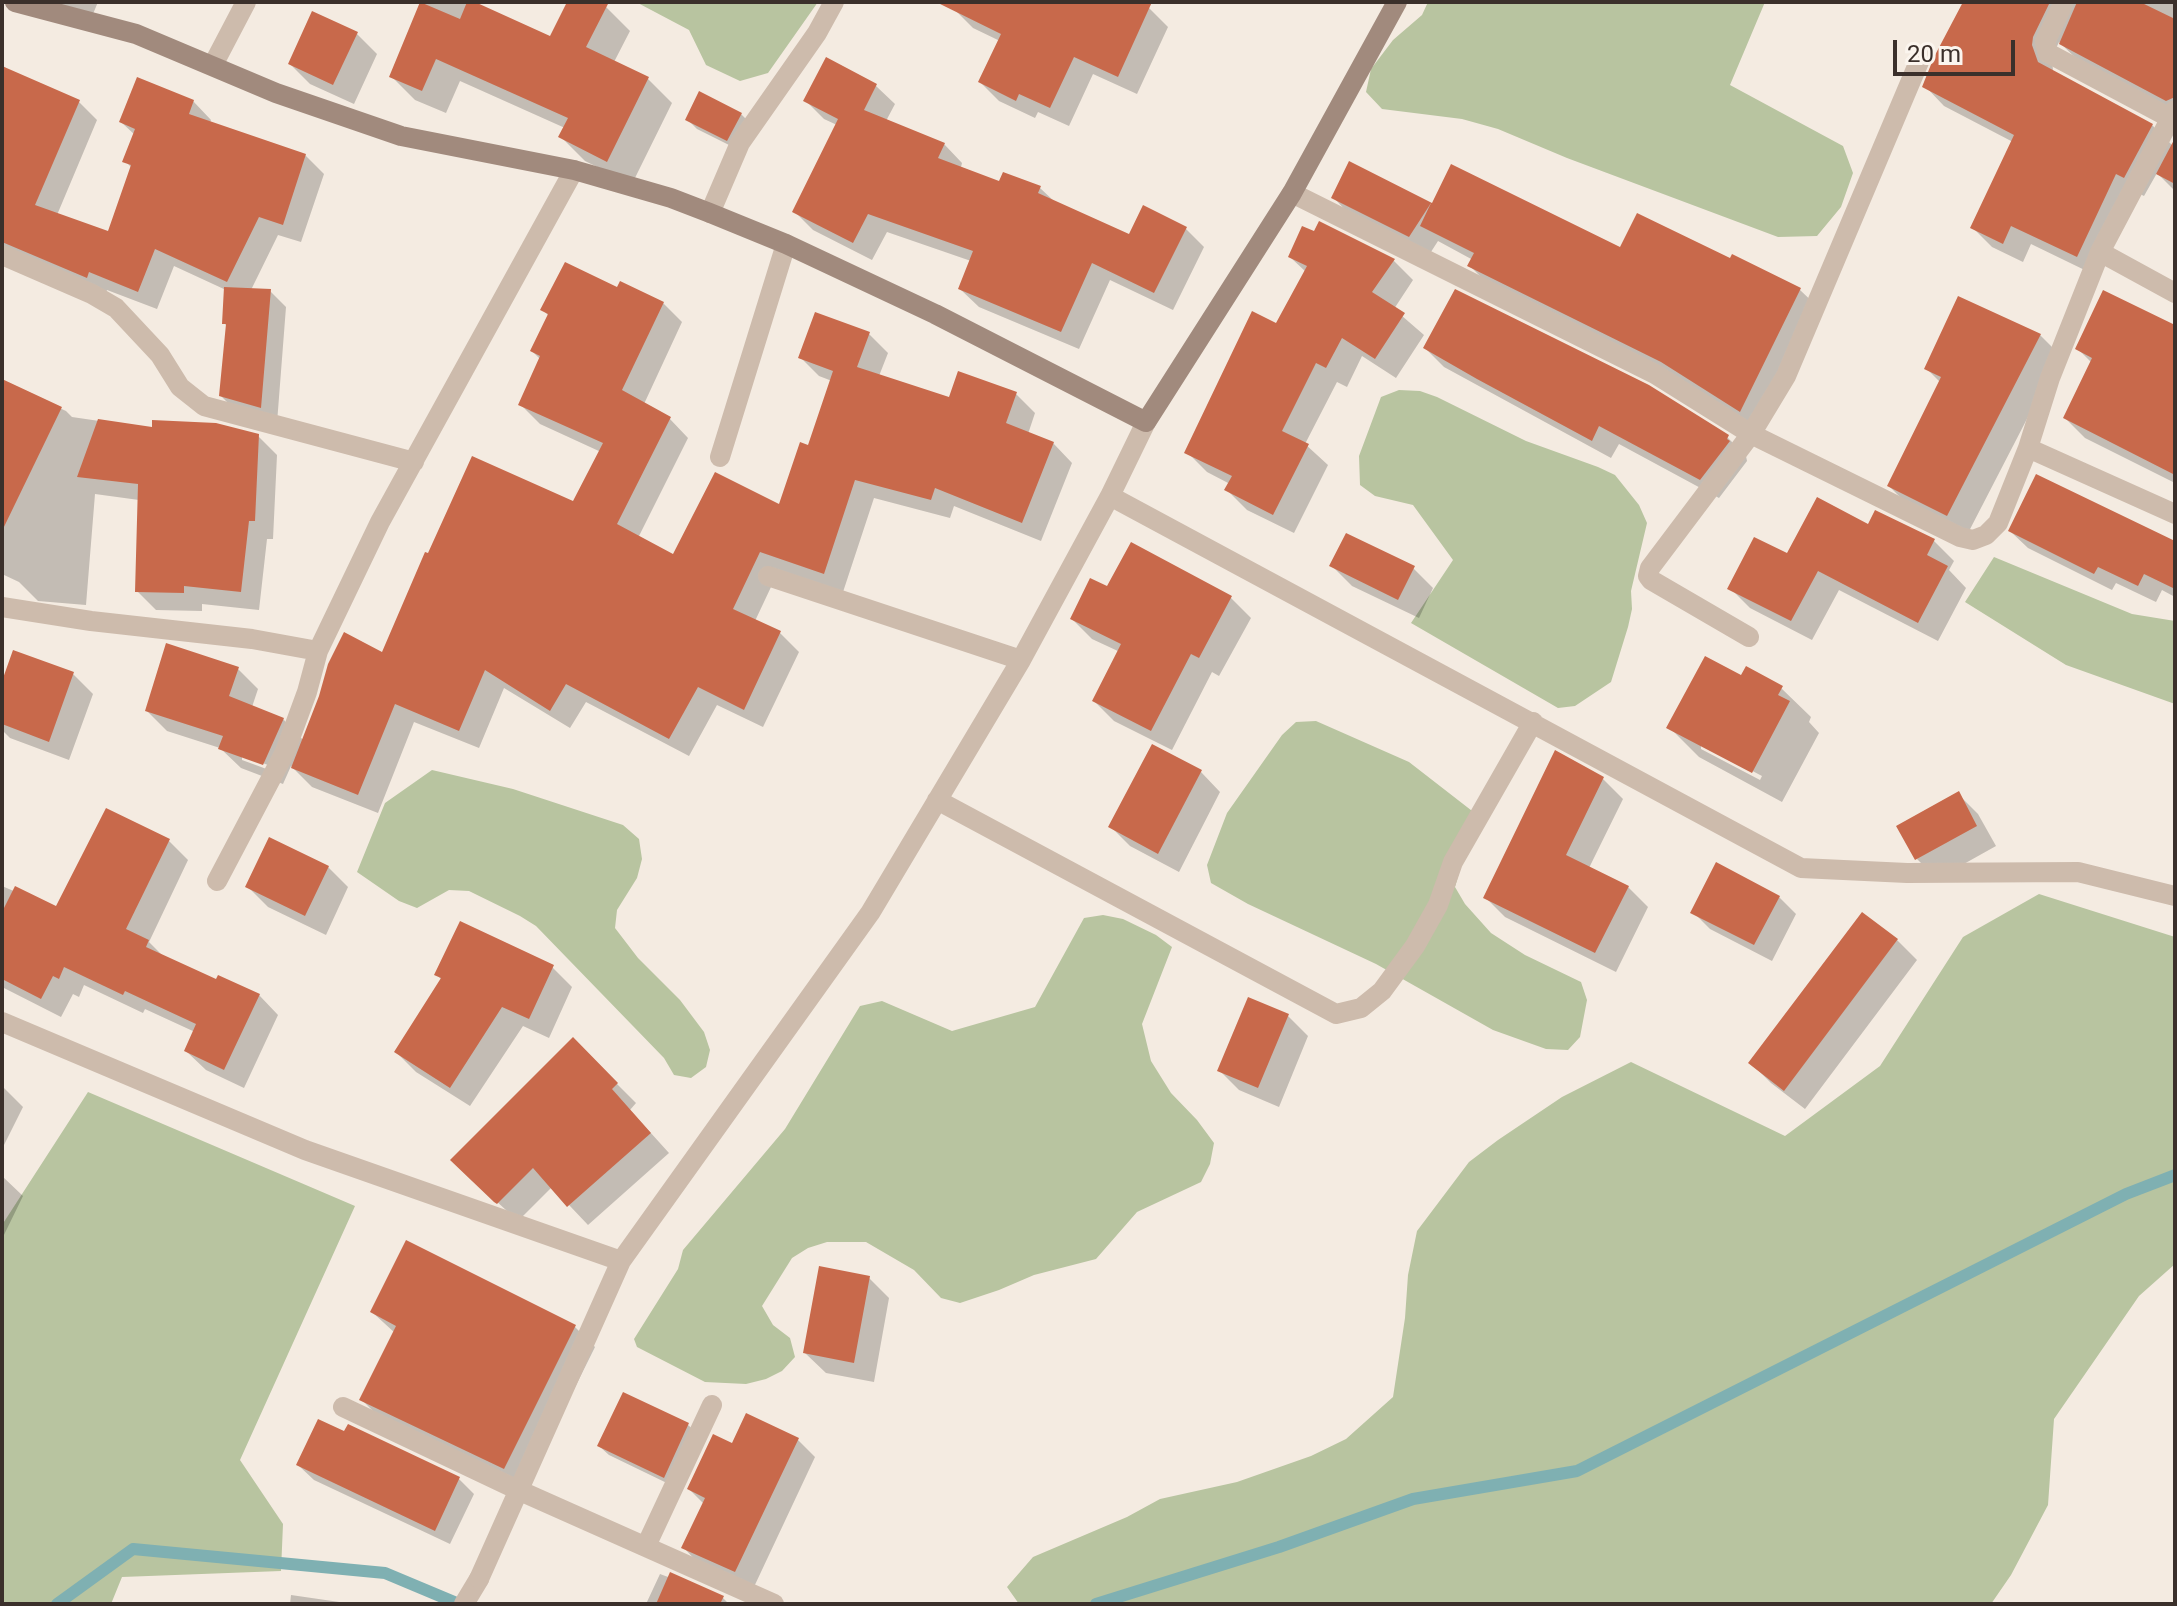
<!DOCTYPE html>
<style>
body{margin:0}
#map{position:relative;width:2177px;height:1606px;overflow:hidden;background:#f4ebe1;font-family:Roboto,sans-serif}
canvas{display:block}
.frame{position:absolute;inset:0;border:4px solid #3b302b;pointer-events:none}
.scale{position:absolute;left:1893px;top:40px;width:122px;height:36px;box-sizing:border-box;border:4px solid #3b302b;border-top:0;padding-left:10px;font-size:24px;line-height:28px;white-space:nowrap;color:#3b302b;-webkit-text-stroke:6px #fbf5ee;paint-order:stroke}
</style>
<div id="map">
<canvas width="2177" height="1606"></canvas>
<div class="frame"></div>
<div class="scale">20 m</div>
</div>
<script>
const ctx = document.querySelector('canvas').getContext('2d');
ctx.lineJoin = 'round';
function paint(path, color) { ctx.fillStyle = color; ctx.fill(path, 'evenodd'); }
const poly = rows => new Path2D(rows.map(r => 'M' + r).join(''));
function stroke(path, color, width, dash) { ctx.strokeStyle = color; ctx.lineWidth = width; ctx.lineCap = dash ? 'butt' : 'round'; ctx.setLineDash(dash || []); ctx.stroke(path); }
paint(poly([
 [636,2,818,2,768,73,740,81,706,65,689,30],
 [1428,2,1765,2,1730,85,1843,146,1853,173,1841,207,1817,236,1778,237,1567,158,1498,129,1462,119,1382,109,1366,92,1371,69,1393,40,1422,15],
 [1399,390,1420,391,1437,397,1526,441,1598,467,1615,475,1639,505,1647,523,1631,591,1632,609,1628,627,1611,682,1575,706,1558,708,1411,623,1453,560,1413,505,1375,496,1360,485,1359,456,1381,397],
 [1994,557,2132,614,2175,621,2175,704,2066,665,1965,602],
 [1316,721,1409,762,1476,814,1455,887,1465,904,1491,933,1525,955,1581,982,1587,1000,1580,1037,1568,1050,1546,1049,1493,1030,1376,964,1248,904,1211,883,1207,865,1227,813,1282,735,1296,722],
 [432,770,513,789,623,825,639,839,642,859,637,878,617,910,615,928,638,958,680,1000,704,1032,710,1050,706,1067,691,1078,674,1075,664,1058,536,926,520,916,469,891,449,890,417,908,399,901,357,872,385,803],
 [2039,894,2175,937,2175,1264,2139,1296,2054,1419,2048,1505,2011,1575,1991,1604,1019,1604,1007,1587,1033,1557,1127,1517,1160,1499,1237,1482,1311,1456,1346,1439,1393,1397,1405,1318,1408,1275,1417,1231,1469,1162,1498,1140,1562,1097,1631,1062,1785,1136,1880,1066,1963,937],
 [1103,915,1123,919,1156,935,1172,947,1142,1024,1151,1061,1171,1093,1197,1120,1214,1143,1210,1164,1201,1182,1137,1212,1096,1259,1034,1275,999,1290,960,1303,941,1298,914,1270,866,1242,827,1242,808,1248,792,1258,762,1306,773,1325,790,1338,795,1357,782,1371,766,1379,746,1384,705,1382,637,1347,634,1339,678,1269,683,1250,785,1129,860,1006,882,1001,952,1031,1035,1007,1084,918],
 [88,1092,355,1206,240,1460,283,1524,281,1571,122,1577,111,1604,2,1604,2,1225]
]), '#b8c4a0');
paint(poly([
 [51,2,98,2,90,21],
 [422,2,471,2,551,38,569,2,596,2,606,7,630,31,614,62,648,79,672,103,632,184,585,161,561,137,565,128,460,81,446,113,415,100,391,76],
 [957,2,1135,2,1149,8,1168,27,1137,94,1093,74,1069,126,1038,112,1035,118,999,101,980,82,1000,41,973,28,954,9],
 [1965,2,2175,2,2175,113,2081,63,2059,42,2052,57,2053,71,2152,125,2173,146,2175,142,2175,191,2157,173,2144,196,2136,192,2097,276,2031,244,2023,262,1992,247,1973,228,2013,142,1944,106,1925,86],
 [357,34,377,54,354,104,310,84,290,64],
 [827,60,876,86,895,104,886,121,944,144,962,163,961,167,1000,183,1040,188,1056,203,1130,237,1185,228,1204,247,1173,310,1110,280,1079,349,979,307,960,289,971,261,887,232,872,260,813,230,794,211,837,125,824,119,806,101],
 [2,65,11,72,79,102,97,120,57,215,110,234,132,168,125,161,135,135,121,122,193,101,211,120,210,123,305,155,324,174,301,242,278,235,251,290,270,291,286,307,277,423,237,412,221,396,227,326,224,323,226,290,174,266,157,309,107,290,105,295,2,261],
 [700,93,741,114,751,124,737,149,697,129,687,119],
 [1350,164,1432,206,1621,249,1731,261,1800,290,1820,309,1760,430,1489,285,1470,266,1473,260,1438,241,1429,255,1352,217,1333,197],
 [1290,257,1393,260,1413,280,1394,309,1424,335,1396,378,1362,356,1347,387,1337,382,1305,444,1328,465,1294,533,1247,510,1227,490,1230,484,1207,472,1187,452,1276,326,1306,272],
 [618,290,663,303,682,322,644,404,669,418,688,438,638,538,674,556,780,507,809,447,832,381,819,376,800,357,869,334,888,353,879,376,950,399,1016,394,1035,413,1028,434,1053,443,1072,463,1041,541,954,506,950,518,874,498,843,592,779,570,755,621,780,633,799,652,763,727,717,705,689,756,586,702,570,728,504,688,479,748,414,722,378,813,312,787,291,766,283,784,241,768,220,748,167,731,147,711,238,669,258,689,252,707,283,719,304,741,383,654,574,504,601,452,540,424,521,405,541,360,532,351,549,316,543,310],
 [242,755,273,767,272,771,242,760],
 [2175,327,2175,483,2085,438,2065,418,2092,363,2078,349],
 [2040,335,2060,355,1967,535,1909,506,1889,486,1941,383,1927,369],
 [1425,348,1727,437,1746,456,1747,461,1719,498,1619,444,1611,458,1444,367],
 [2,381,66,411,72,417,154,429,258,436,277,455,273,539,267,539,259,610,202,604,202,611,156,610,137,591,139,500,95,494,86,605,38,601,19,582,2,574],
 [2010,531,2175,544,2175,597,2162,590,2156,602,2116,583,2112,590,2028,548],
 [1934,541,1954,561,1949,570,1966,588,1938,641,1839,590,1812,640,1750,608,1730,588,1788,556],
 [1132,544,1231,598,1251,618,1219,676,1212,672,1172,750,1114,721,1094,701,1120,652,1092,639,1072,619,1108,588],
 [1332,566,1413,568,1433,588,1419,618,1352,586],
 [73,674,93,694,69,760,10,738,2,730,2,687],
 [1742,678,1781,688,1811,717,1809,722,1819,733,1782,802,1699,757,1669,727],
 [1701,744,1762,776,1760,780,1701,749],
 [1201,772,1220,792,1179,872,1130,846,1110,826],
 [1603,779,1623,799,1589,868,1628,887,1648,907,1616,972,1505,917,1485,897],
 [1958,794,1978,814,1996,846,1937,879,1917,859],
 [169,841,188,860,149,942,164,957,217,982,259,995,278,1015,244,1088,206,1070,186,1051,195,1032,145,1009,143,1013,84,985,79,997,73,994,61,1017,2,987,2,886,58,910],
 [328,867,348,887,326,935,268,907,248,887],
 [1779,897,1796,914,1772,961,1710,929,1693,912],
 [1897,940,1917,960,1805,1109,1771,1083,1751,1063],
 [552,967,572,987,549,1038,523,1026,470,1106,416,1072,396,1052,442,980,436,974],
 [1288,1016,1308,1036,1279,1107,1239,1090,1219,1070],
 [573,1040,636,1103,630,1110,669,1153,588,1225,552,1187,518,1221,472,1179],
 [2,1086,23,1107,2,1149],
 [2,1176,23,1196,2,1239],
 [869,1278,889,1298,874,1382,826,1373,805,1353],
 [372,1312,575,1327,595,1347,525,1488,382,1420,362,1400,395,1333],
 [688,1425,698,1434,673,1486,609,1455,599,1446],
 [798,1440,815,1457,753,1589,701,1566,684,1548,704,1504,689,1489,733,1446],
 [298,1465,459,1479,474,1494,450,1544,314,1480],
 [660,1574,722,1597,729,1604,646,1604],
 [291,1595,353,1604,290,1604]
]), '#0003');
stroke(poly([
 [57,1604,133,1549,385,1573,459,1604],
 [1096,1604,1279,1547,1413,1499,1577,1471,2126,1194,2175,1175]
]), '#7fb0b2', 12);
paint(poly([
 [420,2,460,19,467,2,475,2,550,36,567,2,609,2,586,47,649,77,607,162,558,137,568,118,436,59,422,91,389,77],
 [936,2,1152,2,1118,77,1074,57,1050,108,1019,94,1016,101,978,82,1001,34],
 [1963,2,2050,2,2033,37,2032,45,2038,62,2153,124,2124,178,2116,174,2077,257,2011,226,2003,244,1970,228,2014,135,1922,87,1934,57],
 [2077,2,2140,2,2175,19,2175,97,2166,101,2059,44],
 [312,11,358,32,333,85,288,64],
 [826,57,877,84,864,110,945,143,938,158,999,181,1003,172,1041,186,1038,193,1129,234,1143,205,1187,227,1154,293,1092,263,1061,332,958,289,973,251,868,214,853,243,792,212,838,119,803,101],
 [2,66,80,100,35,205,108,231,131,165,122,162,135,129,119,122,137,77,194,100,189,114,306,154,283,225,259,217,227,282,155,249,138,292,89,272,87,278,2,242],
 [699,91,742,113,727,141,685,120],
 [2175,138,2175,184,2156,174],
 [1349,161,1432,203,1451,164,1620,247,1637,213,1730,258,1732,254,1801,288,1740,412,1661,362,1467,266,1474,253,1420,226,1431,203,1409,237,1331,198],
 [1319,221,1395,259,1372,292,1405,313,1375,359,1342,338,1326,368,1316,363,1282,431,1309,444,1273,515,1224,490,1232,476,1184,453,1252,311,1276,323,1307,266,1288,257,1302,226,1314,231],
 [565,262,617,287,620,281,664,302,622,390,671,417,617,524,673,554,715,472,779,504,800,442,808,445,833,371,798,358,815,312,870,332,857,367,949,397,958,371,1017,392,1006,423,1054,442,1022,523,935,488,931,500,855,480,824,574,760,552,733,609,781,631,744,710,698,687,669,739,566,684,550,711,485,670,459,731,395,704,358,795,291,768,319,696,328,664,344,632,382,652,425,552,428,553,472,456,573,501,603,443,518,405,540,356,530,351,548,314,540,310],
 [224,287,271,289,261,408,219,396,226,324,222,324],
 [1455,289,1649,385,1729,435,1727,439,1730,441,1700,480,1599,426,1592,441,1477,379,1423,348],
 [2103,290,2175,325,2175,475,2063,418,2092,358,2075,349],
 [1958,296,2041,334,1947,516,1887,486,1941,377,1924,369],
 [2,379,62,407,2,531],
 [98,419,152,427,152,420,216,423,259,434,255,521,249,521,241,592,184,586,184,593,135,592,138,484,77,477],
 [2036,474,2175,541,2175,589,2144,574,2138,586,2098,567,2094,574,2008,531],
 [1817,497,1868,524,1875,510,1935,539,1927,555,1948,566,1918,623,1818,571,1791,621,1727,589,1754,537,1787,553],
 [1346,533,1415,566,1398,600,1329,566],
 [1131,542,1232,596,1199,658,1191,654,1151,731,1092,701,1121,644,1070,619,1090,578,1107,586],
 [166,643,239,667,229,696,284,718,263,765,218,749,223,736,145,711],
 [13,650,74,672,49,742,2,724,2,681],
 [1705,656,1741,675,1746,666,1783,686,1778,695,1790,701,1752,773,1666,728],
 [1152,744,1202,770,1158,854,1108,827],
 [1555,750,1604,777,1566,855,1629,886,1595,953,1483,898],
 [1959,791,1977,826,1915,860,1896,826],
 [106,808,170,839,126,929,149,940,146,947,216,979,218,975,260,994,224,1070,184,1051,196,1024,125,991,123,995,64,967,59,979,53,976,41,999,2,979,2,912,15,886,56,906],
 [269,837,329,866,305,916,245,887],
 [1716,862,1780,896,1754,945,1690,913],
 [1862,912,1898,939,1784,1091,1748,1063],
 [460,921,554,965,529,1019,502,1007,450,1088,394,1052,441,978,434,975],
 [1248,997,1289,1014,1258,1088,1217,1071],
 [573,1037,618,1083,612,1089,651,1133,567,1207,533,1168,497,1204,494,1202,450,1160],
 [406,1240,576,1325,504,1469,359,1400,396,1326,370,1312],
 [819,1266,870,1276,854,1363,803,1353],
 [623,1392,689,1423,664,1478,597,1446],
 [746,1413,799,1438,735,1572,681,1548,705,1498,687,1489,713,1434,732,1443],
 [318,1419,344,1431,348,1424,460,1477,435,1531,296,1465],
 [670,1572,724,1596,720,1604,656,1604]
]), '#c8694b');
stroke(poly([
 [464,1604,479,1579]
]), '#cdbbac', 20);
stroke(poly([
 [2064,2,2045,42,2048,53,2170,118],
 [213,65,246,2],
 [1292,193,1655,374,1751,434,1960,537,1973,540,1986,535,1998,523,2028,448,2050,378,2100,252,2175,110],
 [710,213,740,143,817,33,834,2],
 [2100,252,2175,293],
 [2,255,92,294,116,308,160,355,180,387,204,406,414,462],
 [2028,448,2175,514],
 [720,457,786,244],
 [1110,496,1801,868,1907,873,2078,872,2175,896],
 [768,576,1021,660],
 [2,607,91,621,252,639,318,651,380,522,574,170],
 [1749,637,1651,580,1648,576,1650,568,1751,434,1786,376,1921,57],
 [937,800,1336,1014,1361,1008,1382,991,1415,946,1438,905,1453,862,1533,722],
 [217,881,285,752,307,692,318,651],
 [2,1022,305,1150,621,1261],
 [343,1407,518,1490,774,1604],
 [646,1546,712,1405],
 [479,1579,621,1261,870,913,1021,660,1110,496,1146,422]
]), '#cdbbac', 20);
stroke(poly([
 [15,2,136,34,276,93,401,136,574,170,671,198,710,213,786,244,935,314,1146,422,1292,193,1397,2]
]), '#a18a7d', 20);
</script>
